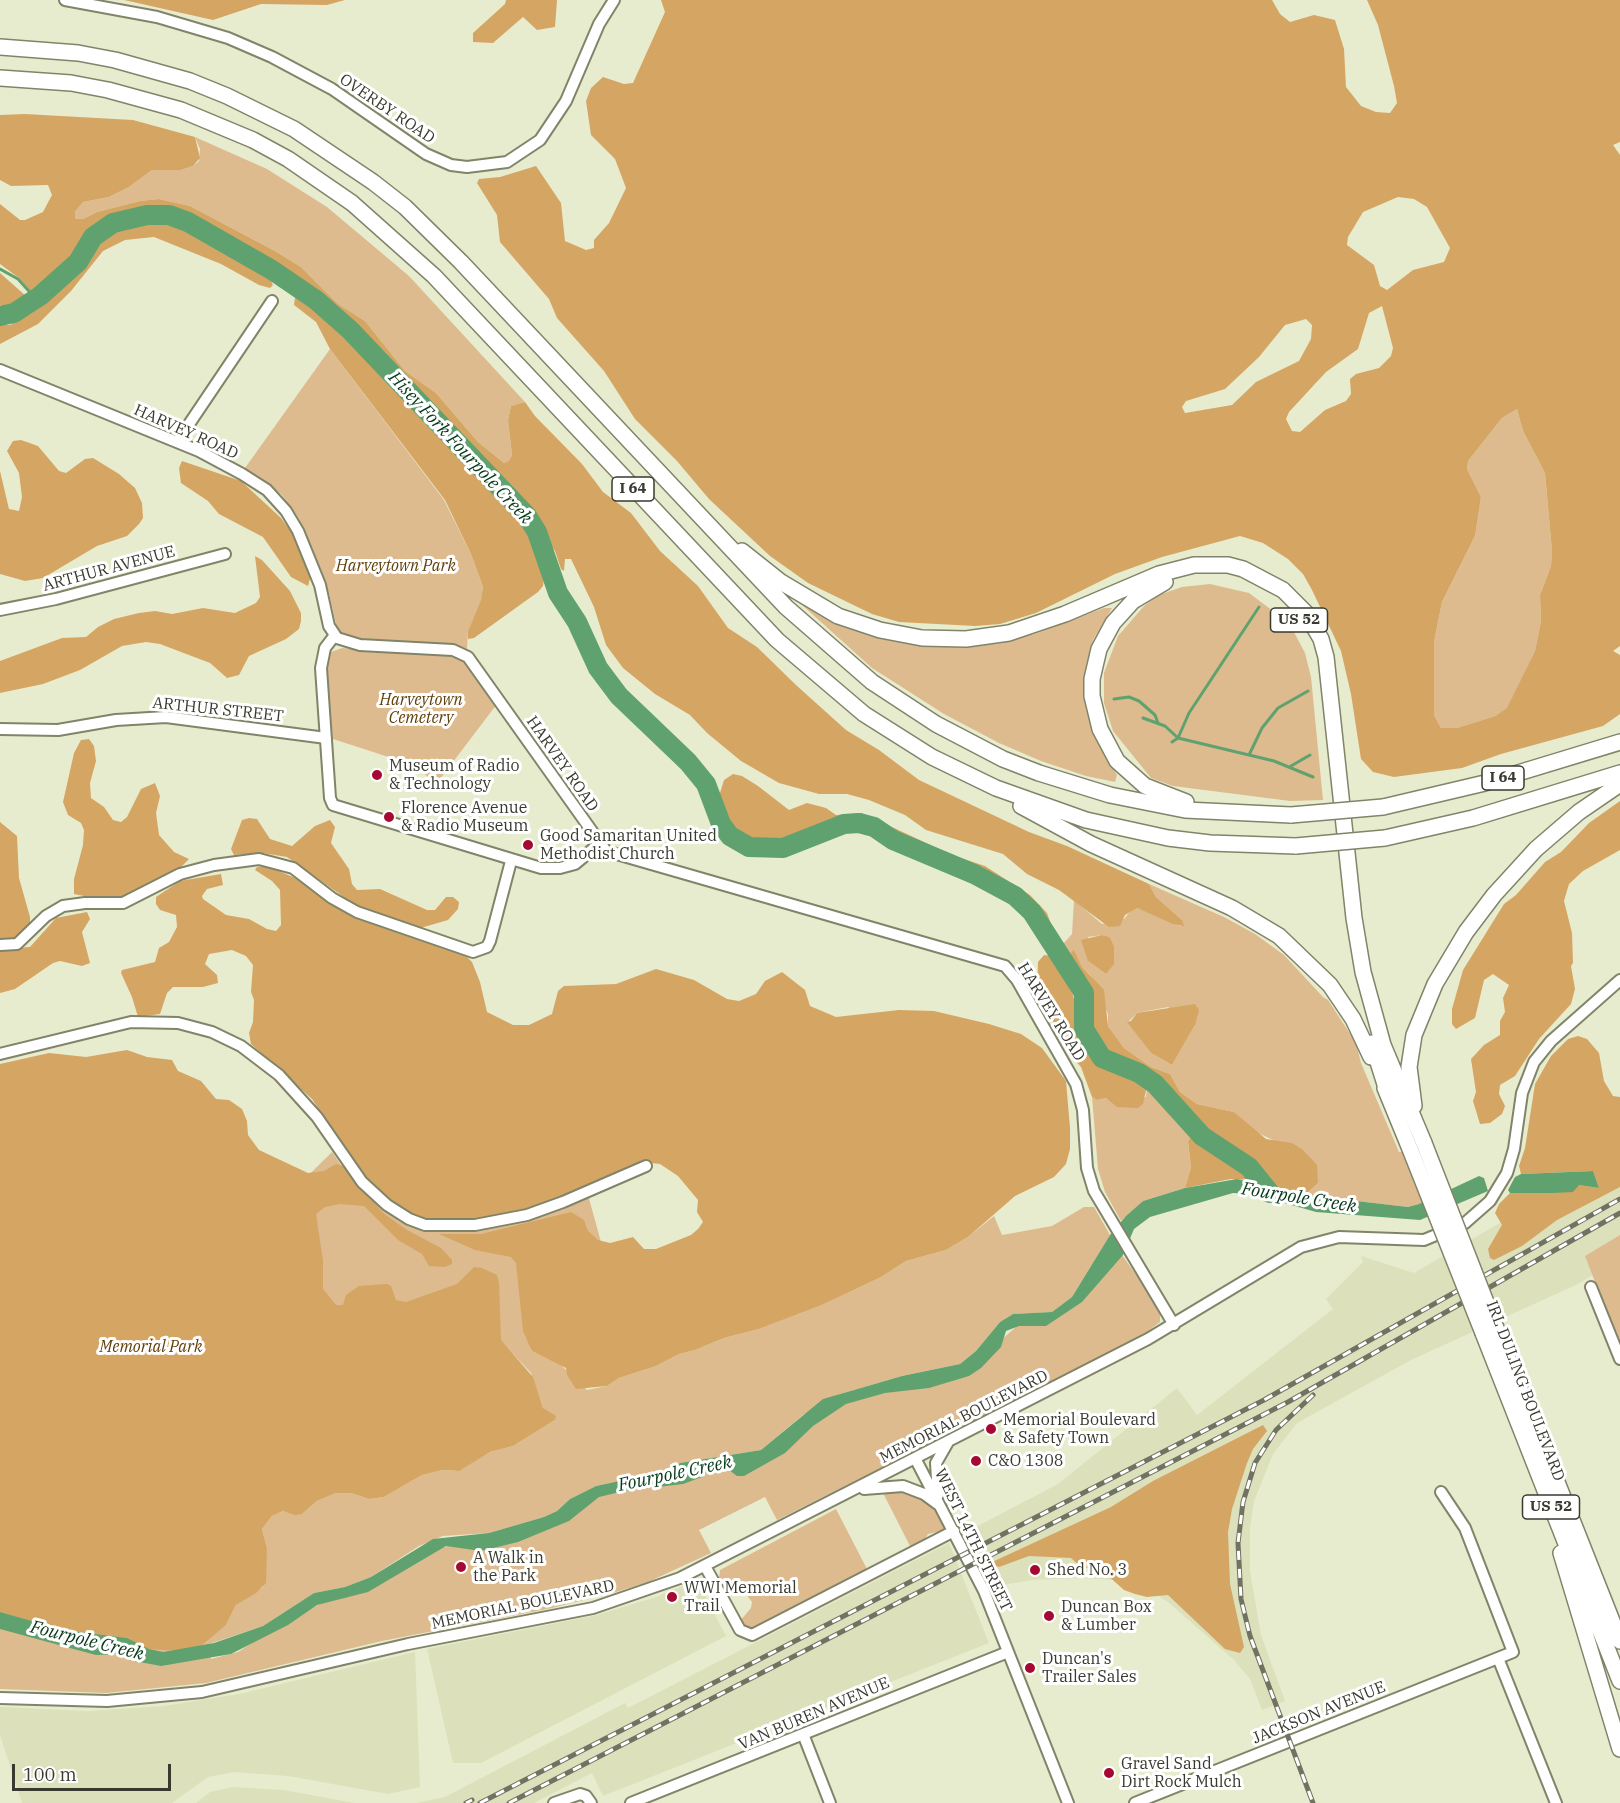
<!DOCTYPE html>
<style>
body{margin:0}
#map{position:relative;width:1620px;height:1803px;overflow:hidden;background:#e8ecce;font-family:"IBM Plex Serif",serif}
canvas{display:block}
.scale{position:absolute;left:12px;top:1764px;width:159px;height:27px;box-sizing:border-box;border:3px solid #393a2f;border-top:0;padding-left:8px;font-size:18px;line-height:21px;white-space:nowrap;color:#393a2f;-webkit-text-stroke:4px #fff;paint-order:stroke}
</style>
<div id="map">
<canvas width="1620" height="1803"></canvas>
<div class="scale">100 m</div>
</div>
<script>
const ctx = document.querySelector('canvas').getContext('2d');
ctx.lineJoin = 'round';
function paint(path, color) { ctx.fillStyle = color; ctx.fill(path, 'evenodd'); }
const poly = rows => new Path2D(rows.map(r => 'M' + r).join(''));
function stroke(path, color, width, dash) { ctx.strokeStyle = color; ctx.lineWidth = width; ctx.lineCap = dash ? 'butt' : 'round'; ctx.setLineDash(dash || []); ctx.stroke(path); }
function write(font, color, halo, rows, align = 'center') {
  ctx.font = font + ' "IBM Plex Serif",serif'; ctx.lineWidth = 6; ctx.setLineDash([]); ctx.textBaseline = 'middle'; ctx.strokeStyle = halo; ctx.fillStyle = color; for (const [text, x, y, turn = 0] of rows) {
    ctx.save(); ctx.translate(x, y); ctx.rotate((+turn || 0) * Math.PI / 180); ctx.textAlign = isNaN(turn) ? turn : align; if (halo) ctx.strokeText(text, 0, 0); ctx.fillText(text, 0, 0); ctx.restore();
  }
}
paint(poly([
 [1620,1153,1620,1258,1578,1284,1411,1360,1297,1423,1273,1454,1254,1501,1250,1529,1250,1571,1261,1635,1285,1701,1262,1710,1250,1679,1234,1660,1168,1602,1149,1590,1115,1580,1082,1578,1032,1580,997,1586,974,1528,1058,1484,1177,1388,1197,1415,1333,1309,1326,1299,1363,1262,1361,1256,1414,1273],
 [949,1543,989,1643,603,1796,592,1773,534,1803,416,1803,445,1797,625,1703,628,1708],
 [697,1580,726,1636,481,1763,453,1763,427,1649,597,1615,656,1597],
 [415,1652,420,1787,388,1794,288,1776,234,1772,208,1777,172,1803,22,1803,0,1735,0,1707,88,1711,164,1706,239,1694],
 [232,1787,284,1790,354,1803,196,1803,210,1792]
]), '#dce0bb');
paint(poly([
 [195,137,267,169,327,207,409,276,525,402,511,406,508,420,512,455,509,462,504,463,478,442,436,393,405,371,365,321,338,304,301,267,275,251,190,206,159,199,140,201,97,212,83,219,74,219,75,212,83,202,109,197,129,187,152,170,181,170,193,166,199,161,200,149],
 [330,349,444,500,471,554,483,587,481,601,468,631,467,649,456,645,356,640,342,634,337,628,329,593,299,519,282,495,245,468],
 [1517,409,1523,431,1545,473,1552,551,1551,566,1540,595,1541,621,1535,651,1508,708,1495,716,1457,728,1441,728,1434,715,1434,642,1442,602,1475,536,1481,497,1467,469,1468,461,1502,418],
 [1210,584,1249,593,1285,620,1295,634,1305,653,1311,677,1323,800,1290,801,1173,786,1151,778,1113,731,1104,703,1104,673,1118,636,1144,606,1159,595,1182,587],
 [801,604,845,626,875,637,936,647,967,647,1001,643,1038,633,1104,608,1112,608,1093,640,1086,666,1085,690,1088,714,1095,738,1117,775,1115,782,1086,776,1041,761,999,743,944,714,872,668],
 [342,648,460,657,468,663,497,704,437,783,410,764,330,738,326,671,331,652],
 [1149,884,1224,917,1255,934,1284,955,1323,997,1328,1000,1356,1043,1361,1063,1399,1152,1403,1152,1423,1203,1408,1207,1305,1195,1318,1183,1273,1140,1256,1132,1234,1112,1197,1104,1180,1092,1170,1074,1151,1067,1124,1048,1108,1026,1108,1014,1091,976,1082,967,1074,951,1070,954,1062,945,1072,934,1074,900,1102,924,1124,919,1133,908,1137,908,1181,926,1182,920,1156,897],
 [1102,935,1110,937,1114,946,1114,963,1106,974,1088,961,1088,937],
 [1168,1007,1195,1025,1172,1065,1151,1053,1128,1022,1137,1013],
 [1147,1086,1175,1121,1191,1135,1188,1143,1191,1167,1185,1188,1143,1201,1121,1221,1105,1192,1098,1169,1092,1097,1097,1100,1106,1098,1114,1103,1146,1097],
 [332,1152,352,1181,399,1221,434,1231,481,1229,546,1214,588,1195,619,1307,525,1335,532,1351,560,1364,587,1390,607,1386,619,1378,656,1366,679,1354,695,1350,724,1338,759,1329,822,1305,881,1277,906,1261,946,1250,968,1237,994,1216,1002,1235,1052,1226,1084,1207,1094,1207,1110,1235,1072,1297,1052,1312,1013,1314,1000,1322,976,1351,960,1364,902,1376,840,1394,803,1415,761,1450,680,1463,655,1477,638,1477,596,1486,570,1499,557,1511,544,1517,489,1533,443,1536,419,1546,371,1577,345,1587,314,1593,263,1626,209,1644,211,1659,238,1652,287,1620,424,1553,451,1545,476,1545,596,1496,722,1466,734,1467,809,1422,872,1391,916,1387,989,1351,1018,1325,1055,1318,1117,1248,1157,1304,1160,1313,1160,1322,1136,1340,777,1520,765,1497,699,1530,711,1553,648,1582,616,1592,552,1608,382,1641,206,1683,106,1693,0,1689,0,1220,261,1222],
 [503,1343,531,1373,543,1408,555,1420,513,1446,490,1452,455,1471,443,1470,422,1475,384,1497,369,1499,351,1493,336,1493,317,1501,302,1514,283,1511,272,1516,262,1529,267,1548,263,1587,236,1605,226,1625,208,1638,187,1493],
 [1620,1235,1620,1347,1585,1256],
 [881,1489,897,1489,918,1496,933,1508,946,1530,928,1534,923,1543,911,1548],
 [836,1509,868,1571,761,1628,746,1630,740,1621,751,1608,752,1602,736,1581,722,1581,719,1578,720,1570]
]), '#ddbb8e');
paint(poly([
 [124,0,345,0,327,5,261,4,213,20],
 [506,0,557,0,555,27,537,30,523,17,493,43,473,42,473,33,505,4],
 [661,0,1272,0,1280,14,1290,22,1314,15,1335,20,1344,49,1346,87,1361,106,1376,112,1390,113,1397,103,1394,86,1378,25,1367,0,1620,0,1620,142,1613,145,1620,155,1620,646,1613,651,1620,655,1620,714,1603,726,1501,754,1462,768,1394,777,1373,772,1361,759,1351,694,1341,651,1312,590,1303,574,1288,559,1263,543,1240,536,1162,557,1115,574,1036,613,1000,624,975,626,899,622,872,614,808,583,770,556,709,499,677,461,635,419,604,371,557,318,549,299,500,242,497,215,477,183,479,179,500,177,536,166,561,203,565,241,586,250,594,248,594,240,609,223,626,188,615,159,591,135,586,101,591,88,603,77,624,84,633,83,665,12],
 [1398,197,1414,199,1427,207,1450,248,1444,262,1413,270,1387,290,1380,286,1374,265,1347,245,1348,237,1363,212],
 [1382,306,1393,348,1391,356,1379,368,1356,374,1350,379,1351,394,1346,401,1325,410,1300,432,1292,431,1286,419,1289,412,1326,372,1358,349,1369,313],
 [1306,319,1312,325,1311,339,1299,361,1256,382,1232,405,1185,413,1182,407,1186,401,1225,389,1259,357,1285,325],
 [1517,409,1523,431,1545,473,1552,551,1551,566,1540,595,1541,621,1535,651,1507,708,1495,716,1457,728,1441,728,1434,715,1434,642,1442,602,1475,536,1481,497,1467,469,1468,461,1502,418],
 [25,114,133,120,195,137,200,158,193,166,181,170,152,170,129,187,109,197,83,202,75,212,75,219,83,219,97,212,140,201,159,199,190,206,275,251,301,267,338,304,365,321,405,371,436,393,478,442,504,463,509,461,512,455,508,420,511,406,525,402,535,416,582,464,603,492,631,513,660,551,698,586,728,628,757,647,796,685,846,730,879,750,919,780,1029,832,1067,846,1149,884,1156,897,1182,920,1184,926,1173,924,1137,908,1125,915,1120,926,1109,927,1059,890,1027,874,1003,854,926,830,905,815,869,800,847,794,819,794,779,783,741,761,707,733,690,715,655,694,623,668,606,645,594,607,571,559,565,559,564,571,561,569,555,551,523,503,390,369,357,332,297,282,234,246,192,218,157,209,145,210,106,222,80,246,58,281,32,293,19,278,0,264,0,204,20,220,25,220,43,212,52,195,48,185,11,186,0,180,0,115],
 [165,220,180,223,250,264,270,279,273,285,270,288,259,285,221,264,154,237,125,240,103,251,71,291,38,324,0,344,0,325,10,325,32,313,80,271,87,257,109,234,119,228],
 [0,273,26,296,26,300,13,309,6,309,0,305],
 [295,298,299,298,335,325,361,355,488,483,503,504,526,528,539,558,544,578,543,586,538,592,474,638,468,639,468,631,481,600,483,587,471,554,445,500,330,349,316,322,294,305],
 [21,440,38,446,59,471,66,473,85,459,93,458,119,474,135,488,142,503,143,518,139,524,127,536,97,546,43,578,25,581,0,574,0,471,9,509,19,511,22,497,19,473,7,451,13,441],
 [182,461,241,481,281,518,295,537,309,571,310,579,308,586,291,577,263,537,219,514,208,501,181,483,179,468],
 [255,556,262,560,290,591,301,613,301,621,299,629,286,639,249,656,239,675,227,678,210,663,160,644,146,642,122,646,80,670,43,684,0,693,0,661,62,638,86,637,98,627,114,619,139,613,155,611,172,614,203,608,235,613,256,603,260,597],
 [89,739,94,746,96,761,90,783,91,798,104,807,113,820,121,822,127,817,141,789,155,783,160,796,156,813,159,835,174,852,189,859,178,870,123,898,99,899,74,894,74,879,83,845,84,830,81,823,68,815,63,802,74,753,81,740],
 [733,774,742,776,758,786,789,810,807,803,826,808,836,815,862,813,952,855,985,866,1030,895,1047,913,1051,924,1047,926,1035,909,998,881,939,851,905,840,862,818,830,823,779,845,762,846,751,841,734,832,720,812,719,796,724,780],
 [1620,801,1620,850,1583,871,1569,884,1564,901,1572,933,1573,963,1571,966,1575,989,1571,1004,1539,1039,1515,1076,1500,1085,1499,1094,1505,1106,1502,1114,1490,1123,1480,1124,1473,1101,1476,1092,1471,1059,1484,1045,1500,1035,1500,1021,1505,1012,1503,998,1509,985,1493,974,1484,980,1475,1018,1456,1029,1452,1024,1452,1009,1463,970,1504,904,1516,895,1545,862,1561,852,1589,823],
 [249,818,257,819,270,839,292,846,315,826,330,820,335,827,331,843,349,869,352,884,357,890,380,889,427,910,435,910,446,897,453,897,459,902,458,909,448,920,417,929,361,909,287,857,263,853,234,855,231,849,242,820],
 [0,822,17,836,19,878,30,917,30,924,13,939,0,938],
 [266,866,293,877,355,918,467,957,472,962,480,982,487,1012,513,1025,529,1025,552,1014,558,991,564,986,616,984,656,969,694,980,727,999,739,1001,756,994,765,981,782,972,805,990,810,1006,836,1017,899,1010,934,1011,989,1024,1021,1034,1042,1048,1066,1081,1070,1128,1070,1149,1066,1164,1054,1177,1015,1196,968,1237,946,1250,906,1261,881,1277,822,1305,759,1329,724,1338,695,1350,679,1354,656,1366,619,1378,607,1386,576,1389,567,1375,566,1368,532,1351,529,1345,523,1331,516,1263,511,1257,475,1250,439,1234,481,1234,571,1212,584,1220,588,1231,598,1240,610,1243,633,1237,644,1249,656,1249,691,1235,698,1229,703,1222,697,1212,698,1200,678,1176,660,1164,641,1162,552,1202,498,1216,434,1223,406,1213,372,1188,312,1099,251,1044,249,1033,253,1022,254,1000,251,992,253,965,246,956,232,950,209,954,205,964,217,975,218,983,203,987,173,987,167,993,160,1014,138,1017,132,997,121,973,122,970,155,962,159,948,169,942,177,927,176,915,160,910,156,904,156,897,180,881,221,874,223,885,207,889,202,896,203,899,226,915,249,919,267,929,276,931,281,925,280,890,272,881,255,870,257,867],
 [87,912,90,919,82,932,90,963,82,966,60,961,53,963,15,989,0,993,0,949,30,947,56,918],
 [1102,935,1110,937,1114,946,1114,964,1106,974,1088,961,1081,940],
 [1074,950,1082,967,1104,990,1108,1026,1124,1048,1151,1067,1170,1074,1180,1092,1197,1104,1234,1112,1266,1139,1292,1143,1303,1150,1317,1165,1318,1183,1305,1195,1278,1188,1247,1160,1208,1136,1170,1098,1159,1083,1143,1072,1119,1064,1097,1047,1090,1037,1086,983,1070,954],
 [1044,955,1053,956,1063,972,1073,995,1083,1035,1093,1056,1107,1068,1121,1076,1143,1080,1147,1086,1143,1104,1138,1108,1117,1107,1106,1098,1097,1100,1092,1097,1081,1067,1070,1055,1037,990,1038,962],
 [1195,1004,1199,1010,1195,1025,1172,1065,1151,1053,1127,1022,1131,1021,1137,1013],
 [1578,1036,1587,1039,1599,1053,1604,1081,1613,1096,1620,1097,1620,1187,1557,1220,1522,1246,1494,1260,1490,1258,1488,1249,1502,1225,1495,1213,1499,1204,1510,1193,1553,1193,1579,1185,1599,1188,1593,1171,1521,1174,1519,1166,1525,1148,1535,1084,1551,1056,1568,1039],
 [127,1050,147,1057,172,1060,178,1071,201,1081,216,1099,229,1100,242,1109,247,1121,248,1135,259,1150,308,1173,324,1171,336,1164,344,1166,383,1213,407,1230,441,1248,452,1260,452,1264,445,1267,429,1266,422,1254,398,1240,364,1206,340,1204,325,1207,316,1214,323,1261,323,1289,336,1305,343,1305,346,1295,359,1286,387,1284,391,1286,396,1300,406,1302,457,1284,474,1267,482,1268,497,1275,499,1283,501,1340,533,1377,543,1408,556,1416,555,1420,513,1446,490,1452,459,1471,443,1470,422,1475,384,1497,369,1499,351,1493,336,1493,317,1501,302,1514,295,1515,283,1511,272,1516,262,1529,267,1548,266,1583,256,1593,236,1605,226,1625,202,1645,181,1651,149,1649,127,1638,64,1630,0,1612,0,1064,49,1053,86,1057],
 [1191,1135,1232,1164,1249,1180,1231,1179,1185,1188,1191,1167,1188,1142],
 [1263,1425,1267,1431,1253,1449,1247,1463,1232,1509,1228,1532,1230,1584,1244,1647,1240,1653,1225,1649,1168,1595,1147,1597,1135,1594,1124,1590,1105,1573,1080,1566,1071,1558,1029,1556,999,1567,988,1564,1111,1507,1153,1481]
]), '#d5a563');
paint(poly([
 [1593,1171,1599,1188,1579,1185,1573,1192,1553,1193,1510,1193,1508,1190,1515,1177,1521,1174],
 [1479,1176,1484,1178,1488,1191,1420,1220,1316,1212,1253,1194,1233,1193,1150,1217,1134,1229,1123,1255,1082,1302,1046,1326,1019,1326,1006,1331,1001,1347,981,1368,969,1376,929,1388,885,1393,846,1404,813,1426,785,1453,744,1476,737,1476,725,1467,712,1468,702,1477,683,1484,624,1491,599,1497,569,1521,518,1542,481,1551,446,1546,368,1592,317,1605,288,1625,231,1654,161,1666,134,1661,119,1654,96,1655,81,1651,0,1629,0,1612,64,1630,127,1638,149,1649,163,1652,214,1643,263,1626,314,1593,345,1587,371,1577,433,1539,489,1533,544,1517,557,1511,570,1499,596,1486,638,1477,655,1477,680,1463,761,1450,823,1399,902,1376,960,1364,976,1351,1000,1322,1013,1314,1052,1312,1072,1297,1110,1235,1126,1216,1143,1201,1185,1188,1237,1179,1305,1195,1408,1207,1419,1204]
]), '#60a26f');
stroke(poly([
 [0,269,18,279,36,299],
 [1114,699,1129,697,1139,701,1155,715,1158,723],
 [1143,718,1165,726,1178,738],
 [1178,738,1189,713,1259,607],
 [1172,742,1178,738,1274,761,1313,777],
 [1249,755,1262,728,1278,708,1308,691],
 [1291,766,1310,755]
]), '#60a26f', 3);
stroke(poly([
 [0,316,14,313,40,296,78,262,93,237,113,223,147,215,169,215,188,222,272,270,316,300,350,330,527,516,537,532,558,593,577,622,598,668,619,696,688,762,706,784,721,824,730,836,749,847,783,848,844,824,859,823,874,827,893,840,974,874,1015,896,1032,912,1084,993,1084,1029,1102,1058,1139,1073,1155,1084,1202,1136,1249,1167,1270,1193]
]), '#60a26f', 20);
const minor = poly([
 [65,0,157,17,228,38,272,57,332,89,426,154,451,165,467,167,507,162,540,140,566,101,599,24,614,0],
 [0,370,199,451,242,474,267,490,286,511,298,531,320,585,329,626,337,638,360,645,453,650,468,657,606,851,1005,966,1017,980,1076,1084,1083,1110,1087,1168,1094,1191,1174,1325],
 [177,442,272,301],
 [0,610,56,599,225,554],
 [335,635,325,648,321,668,330,798,333,805,541,868,560,868,575,864,599,844],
 [0,729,58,730,116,720,166,717,326,738],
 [0,945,17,944,46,916,63,906,85,903,123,903,180,874,214,865,259,859,293,868,332,898,357,912,473,952,487,947,490,941,511,861],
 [0,1054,131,1022,178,1023,212,1032,241,1046,279,1075,317,1117,362,1182,387,1205,409,1219,425,1225,475,1225,527,1215,563,1202,646,1166],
 [1591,1287,1620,1359],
 [915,1458,984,1591,1068,1803],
 [864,1489,903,1486,924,1494,939,1505],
 [938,1495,936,1463,948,1442],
 [705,1566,740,1630,752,1635,954,1531],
 [1498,1658,1556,1803],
 [0,1698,107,1701,202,1692,408,1644,593,1608,680,1578,1148,1339,1301,1247,1339,1237,1424,1240,1465,1223,1490,1201,1507,1173,1514,1149,1522,1093,1534,1062,1551,1041,1620,980],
 [803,1734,830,1803],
 [554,1803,580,1794,586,1796,591,1803],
 [631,1803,1008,1652],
 [1135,1803,1513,1652,1465,1528,1441,1492]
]);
const highway = poly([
 [0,47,78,53,115,60,190,81,227,96,294,129,373,182,405,207,461,262,786,607,872,682,936,724,1003,759,1039,773,1110,795,1185,810,1291,815],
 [0,78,71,83,108,90,181,110,253,140,288,159,352,203,434,276,777,640,864,714,932,757,996,788,1086,820,1168,838,1210,843,1296,846],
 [742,551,781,582,838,616,880,630,922,638,966,639,1009,633,1065,614,1159,574,1194,565,1228,565,1243,569,1283,590,1306,613,1321,639,1326,657,1354,918,1363,972,1383,1045,1424,1143],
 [1165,582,1133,601,1113,623,1099,649,1092,679,1092,696,1100,729,1117,761,1145,786,1186,802],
 [1021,806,1091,844,1232,908,1279,936,1330,985,1353,1019,1371,1057],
 [1383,807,1485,783,1620,742],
 [1385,838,1473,818,1620,773],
 [1372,1043,1389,1097],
 [1385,1088,1410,1149],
 [1414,1106,1409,1067,1414,1035,1435,984,1466,932,1494,895,1536,849,1579,812,1620,784],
 [1496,1328,1620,1641],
 [1483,1333,1620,1681],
 [1561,1553,1620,1749]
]);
stroke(minor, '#818469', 14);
stroke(highway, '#818469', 18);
stroke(minor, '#fff', 10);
stroke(highway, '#fff', 15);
const rail = poly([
 [1313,1395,1276,1430,1255,1463,1243,1502,1238,1543,1241,1599,1250,1636,1313,1803],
 [466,1803,472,1800],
 [480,1803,1264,1400,1620,1199],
 [509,1803,1288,1402,1620,1213]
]);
stroke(rail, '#717362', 5);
stroke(rail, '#fff', 3, [9]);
const highwayBridge = poly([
 [1291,815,1383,807],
 [1296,846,1385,838],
 [1424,1143,1496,1328],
 [1410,1149,1483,1333]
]);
stroke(highwayBridge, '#818469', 18, []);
stroke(highwayBridge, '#fff', 15);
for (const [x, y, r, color] of [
 [377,775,6,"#a50931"],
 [389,817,6,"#a50931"],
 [528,845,6,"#a50931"],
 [991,1429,6,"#a50931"],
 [976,1461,6,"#a50931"],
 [461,1567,6,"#a50931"],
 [1035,1570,6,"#a50931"],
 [672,1597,6,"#a50931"],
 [1049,1616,6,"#a50931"],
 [1030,1668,6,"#a50931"],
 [1109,1773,6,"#a50931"]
]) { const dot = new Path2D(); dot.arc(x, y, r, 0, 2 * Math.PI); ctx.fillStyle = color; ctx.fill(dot); stroke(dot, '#fff', 2); }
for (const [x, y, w] of [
 [633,489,42],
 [1299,620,57],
 [1503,778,42],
 [1551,1507,57]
]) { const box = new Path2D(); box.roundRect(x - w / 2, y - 12, w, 24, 4.5); ctx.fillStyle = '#fff'; ctx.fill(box); stroke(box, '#393a2f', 1.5); }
write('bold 15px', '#393a2f', null, [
 ["I 64",633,489],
 ["US 52",1299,620],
 ["I 64",1503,778],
 ["US 52",1551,1507]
]);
write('16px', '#393a2f', '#fff', [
 ["OVERBY ROAD",387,109,34],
 ["HARVEY ROAD",186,432,24],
 ["ARTHUR AVENUE",109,569,-15],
 ["ARTHUR STREET",218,710,6],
 ["HARVEY ROAD",562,764,55],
 ["HARVEY ROAD",1051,1012,58],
 ["IRL DULING BOULEVARD",1525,1391,69],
 ["MEMORIAL BOULEVARD",964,1417,-27],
 ["WEST 14TH STREET",973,1540,64],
 ["MEMORIAL BOULEVARD",523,1605,-12],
 ["JACKSON AVENUE",1319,1713,-22],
 ["VAN BUREN AVENUE",814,1714,-23]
]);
write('italic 16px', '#60400a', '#fff', [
 ["Harveytown Park",396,566],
 ["Harveytown",421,700],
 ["Cemetery",421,718],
 ["Memorial Park",151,1347]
]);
write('16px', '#393a2f', '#fff', [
 ["Museum of Radio",389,766],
 ["& Technology",389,784],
 ["Florence Avenue",401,808],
 ["& Radio Museum",401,826],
 ["Good Samaritan United",540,836],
 ["Methodist Church",540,854],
 ["Memorial Boulevard",1003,1420],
 ["& Safety Town",1003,1438],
 ["C&O 1308",988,1461],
 ["A Walk in",473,1558],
 ["the Park",473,1576],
 ["Shed No. 3",1047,1570],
 ["WWI Memorial",684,1588],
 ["Trail",684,1606],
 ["Duncan Box",1061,1607],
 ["& Lumber",1061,1625],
 ["Duncan's",1042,1659],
 ["Trailer Sales",1042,1677],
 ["Gravel Sand",1121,1764],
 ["Dirt Rock Mulch",1121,1782]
], 'left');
write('italic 18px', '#053918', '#fff', [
 ["Hisey Fork Fourpole Creek",460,448,47],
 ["Fourpole Creek",1299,1198,9],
 ["Fourpole Creek",675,1474,-12],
 ["Fourpole Creek",87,1641,14]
]);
</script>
